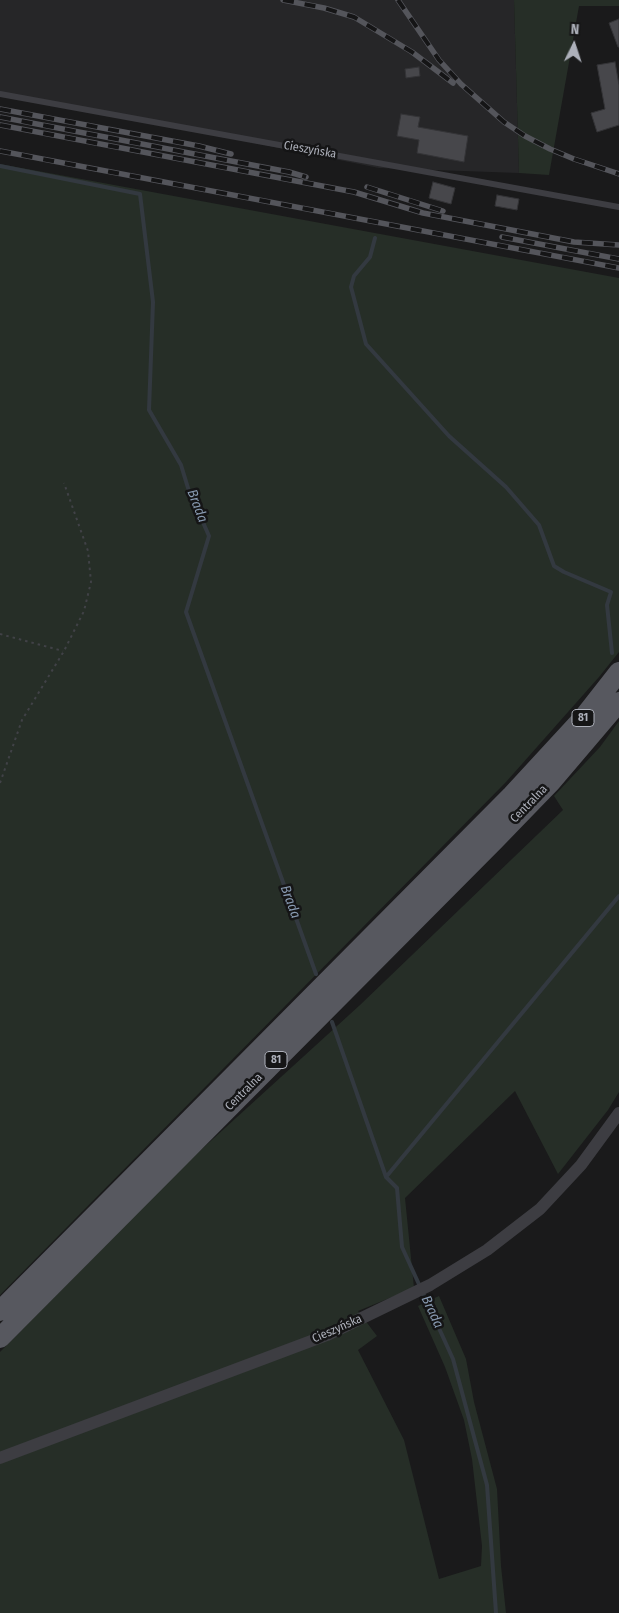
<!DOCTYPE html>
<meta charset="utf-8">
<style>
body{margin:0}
#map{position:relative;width:619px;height:1613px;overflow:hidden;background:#1a1a1b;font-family:"Fira Sans Condensed",sans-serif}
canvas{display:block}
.north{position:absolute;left:549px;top:20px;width:50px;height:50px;-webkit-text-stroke:4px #151516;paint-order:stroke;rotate:4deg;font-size:14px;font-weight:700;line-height:20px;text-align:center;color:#adb0ba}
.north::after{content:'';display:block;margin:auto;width:18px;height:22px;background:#adb0ba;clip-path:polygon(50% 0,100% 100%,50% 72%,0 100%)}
</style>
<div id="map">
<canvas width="619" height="1613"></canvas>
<div class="north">N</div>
</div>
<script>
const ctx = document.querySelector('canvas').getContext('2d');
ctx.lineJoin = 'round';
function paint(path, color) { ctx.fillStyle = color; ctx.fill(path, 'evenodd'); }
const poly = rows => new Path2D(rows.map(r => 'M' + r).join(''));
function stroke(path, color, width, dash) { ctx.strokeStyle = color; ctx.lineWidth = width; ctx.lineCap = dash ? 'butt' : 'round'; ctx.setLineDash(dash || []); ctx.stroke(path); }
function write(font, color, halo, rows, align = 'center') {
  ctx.font = font + ' "Fira Sans Condensed",sans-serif'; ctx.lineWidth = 5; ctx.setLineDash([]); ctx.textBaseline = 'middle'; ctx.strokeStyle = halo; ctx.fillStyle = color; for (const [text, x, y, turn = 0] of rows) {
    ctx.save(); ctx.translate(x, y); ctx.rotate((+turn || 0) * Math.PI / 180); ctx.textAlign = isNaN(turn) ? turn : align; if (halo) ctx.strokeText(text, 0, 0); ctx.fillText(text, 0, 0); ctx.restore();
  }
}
paint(poly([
 [0,0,514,0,519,173,379,168,0,92]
]), '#262628');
paint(poly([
 [514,0,619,0,619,6,579,6,549,175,519,173],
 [0,164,619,278,619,652,599,677,506,782,0,1295],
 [619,721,619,1092,608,1110,558,1174,515,1091,405,1198,414,1288,358,1311,377,1336,358,1350,404,1440,439,1579,481,1566,482,1546,472,1459,464,1420,445,1367,418,1306,439,1296,466,1359,474,1402,497,1489,501,1566,506,1613,0,1613,0,1352,191,1159,360,1005,563,810,554,796,600,747]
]), '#262e27');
stroke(poly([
 [0,166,140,194,153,302,149,410,181,465,188,488,209,536,186,612,316,974],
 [375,238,370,257,354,276,351,287,366,344,449,436,506,487,539,525,554,566,564,572,611,592,607,605,612,653],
 [332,1022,386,1177,397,1188,402,1247,453,1359,487,1485,496,1613],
 [386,1177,619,896]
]), '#333940', 4);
const building = poly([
 [619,19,619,47,618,47,609,23,619,19],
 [615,62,619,85,619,125,597,132,591,113,605,109,597,65,615,62],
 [419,67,420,76,406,78,405,69,419,67],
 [401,114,420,117,418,127,468,136,464,162,417,153,419,140,397,136,401,114],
 [433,182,455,188,451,204,429,198,433,182],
 [497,195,519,199,517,210,495,206,497,195]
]);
paint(building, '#47474b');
stroke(building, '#343437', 1);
stroke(poly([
 [0,634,63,651],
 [0,783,22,720,64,651,84,611,91,582,88,551,64,483]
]), '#414247', 2, [2.5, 4]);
stroke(poly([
 [0,94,619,207]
]), '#3d3d42', 6);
stroke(poly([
 [0,1458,327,1335,430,1285,487,1250,540,1209,581,1165,619,1113]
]), '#3d3d42', 12);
stroke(poly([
 [0,1311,512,795,583,718,619,672],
 [0,1338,495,840,551,782,619,702]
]), '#57585f', 20);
const rail = poly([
 [283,0,324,8,354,17,412,52,453,83],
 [398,0,439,60,461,84,504,122,525,136,550,149,574,159,619,174],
 [0,109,199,146,231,154],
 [0,117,289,172,306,177],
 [0,125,354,192,423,213,574,242,619,245],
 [0,151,619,268],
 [367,187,443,211],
 [502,237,619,259]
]);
stroke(rail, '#54555b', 5.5);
stroke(rail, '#151516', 4, [11]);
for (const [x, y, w] of [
 [583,718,22],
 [276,1060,22]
]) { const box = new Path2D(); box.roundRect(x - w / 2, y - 8.5, w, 17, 4); ctx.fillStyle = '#151516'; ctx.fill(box); stroke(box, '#adb0ba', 1); }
write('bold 11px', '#adb0ba', null, [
 ["81",583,718],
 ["81",276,1060]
]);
write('12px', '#adb0ba', '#151516', [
 ["Cieszyńska",310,150,10],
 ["Centralna",529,804,-46],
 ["Centralna",244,1092,-45],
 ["Cieszyńska",337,1329,-24]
]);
write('italic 14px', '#889ab1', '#151516', [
 ["Brada",197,506,69],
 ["Brada",290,902,70],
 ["Brada",432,1312,65]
]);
</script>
